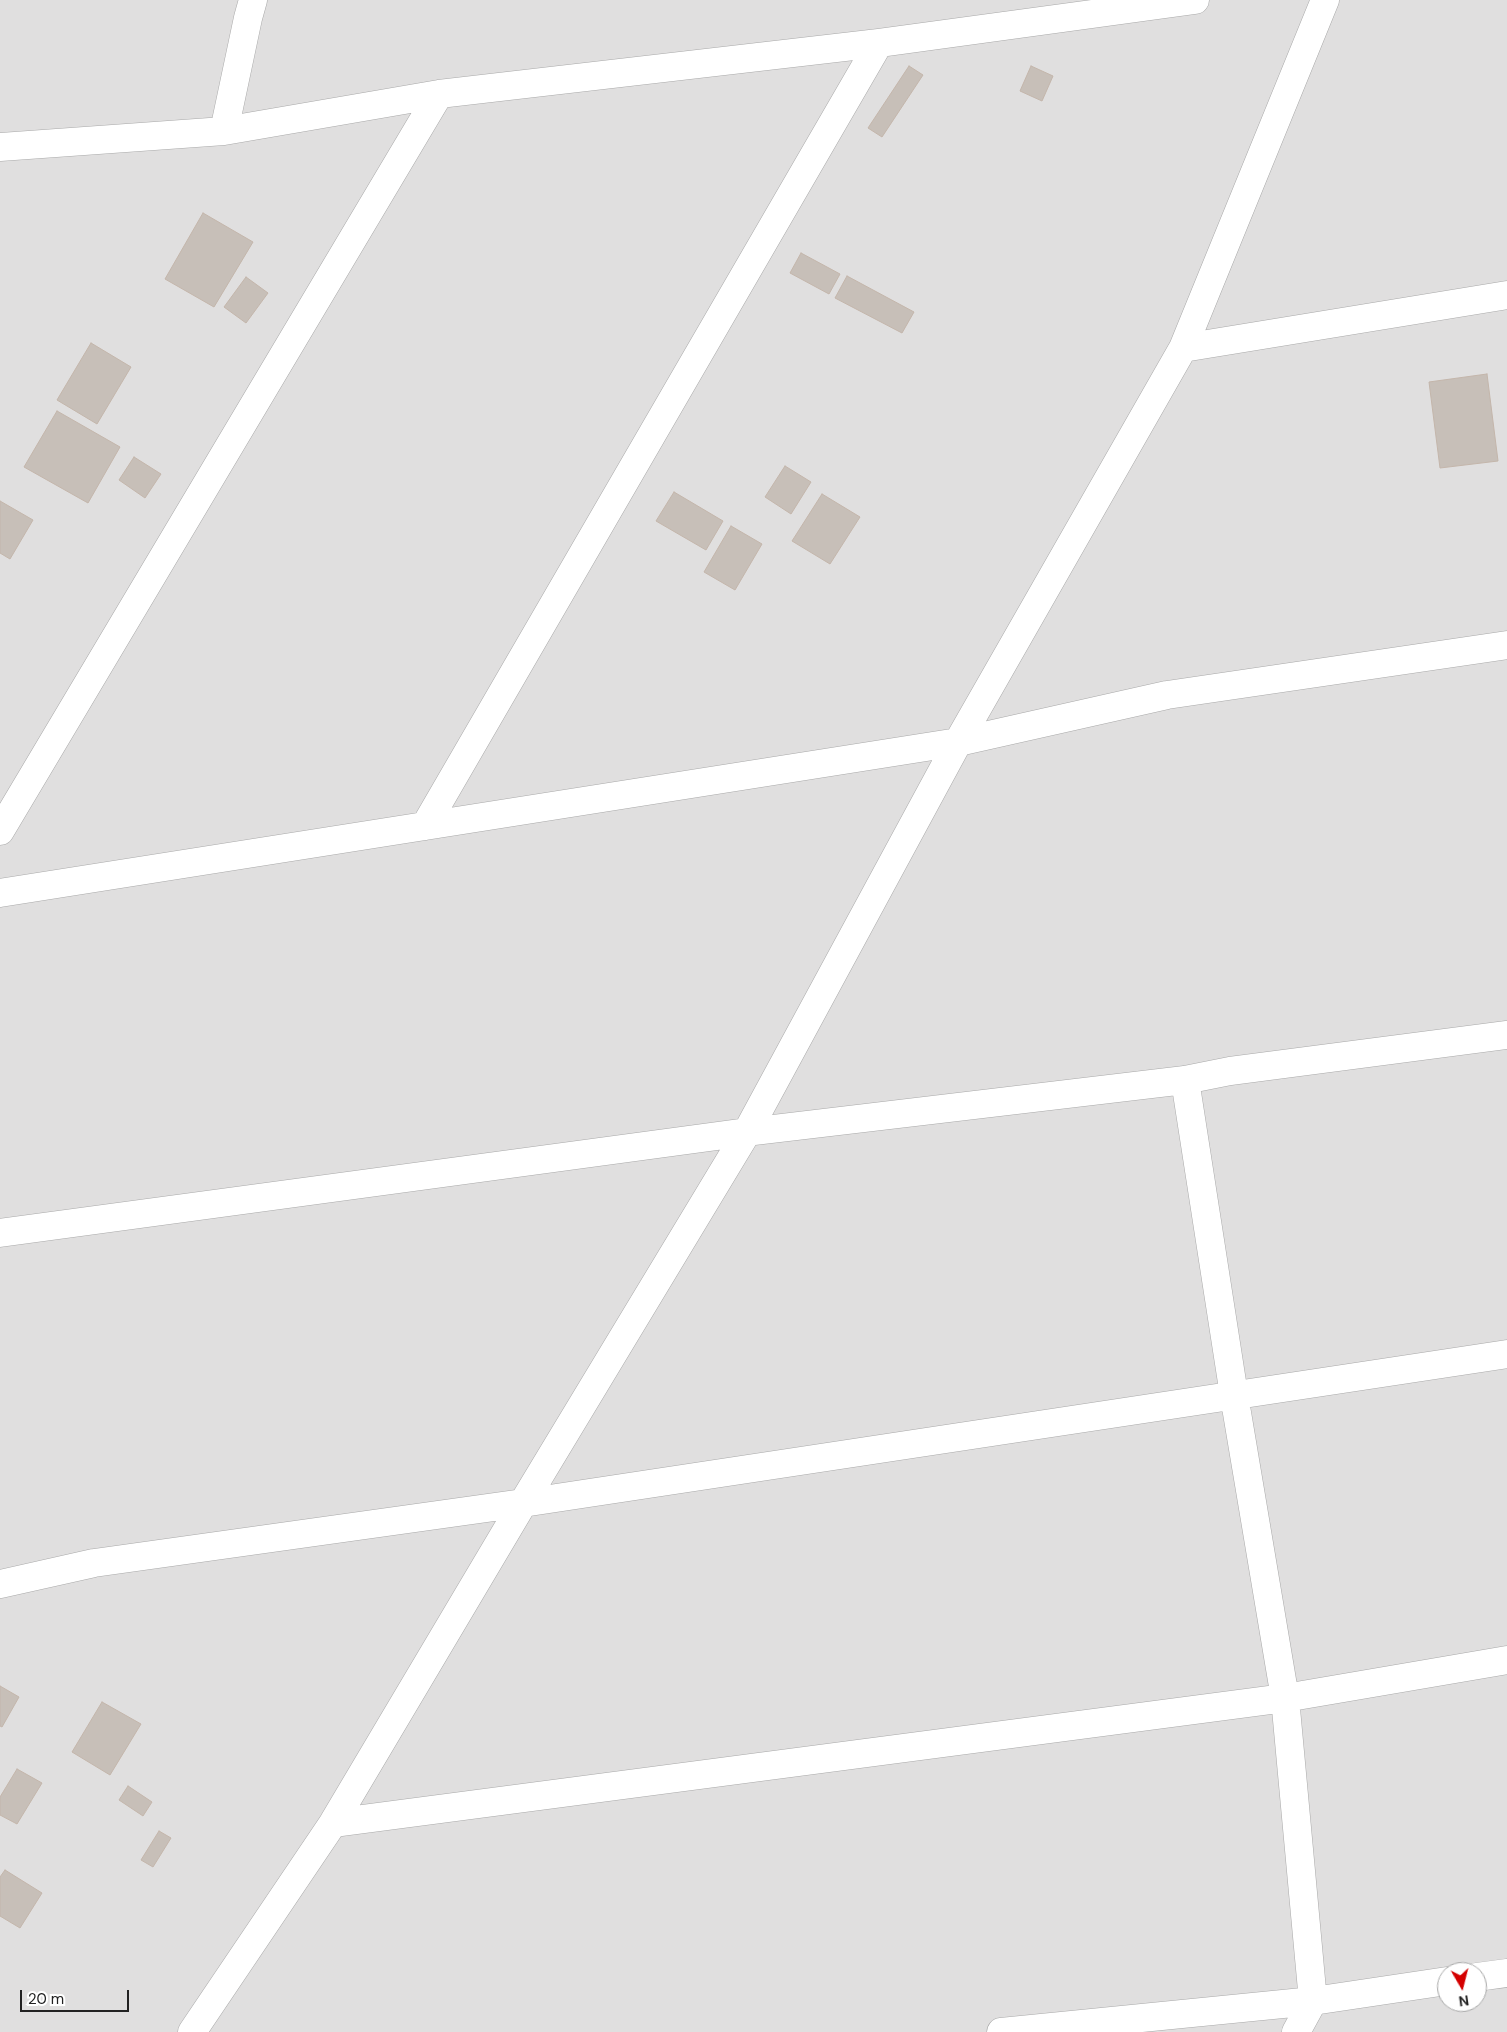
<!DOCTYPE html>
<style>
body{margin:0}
#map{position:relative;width:1507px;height:2032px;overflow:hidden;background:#f2efe9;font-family:"DM Sans",sans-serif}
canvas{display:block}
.north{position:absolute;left:1437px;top:1962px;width:50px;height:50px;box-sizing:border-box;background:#fff;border:1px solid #a7a7a7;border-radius:50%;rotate:172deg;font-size:14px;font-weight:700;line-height:20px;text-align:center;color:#222}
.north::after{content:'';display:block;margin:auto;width:18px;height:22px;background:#d40000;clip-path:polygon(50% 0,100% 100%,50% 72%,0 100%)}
.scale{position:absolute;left:20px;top:1990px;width:109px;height:22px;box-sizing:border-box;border:2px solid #222;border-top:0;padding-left:6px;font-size:15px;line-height:18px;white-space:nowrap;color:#222;-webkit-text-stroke:4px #fff;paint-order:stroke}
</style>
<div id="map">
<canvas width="1507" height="2032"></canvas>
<div class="north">N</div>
<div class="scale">20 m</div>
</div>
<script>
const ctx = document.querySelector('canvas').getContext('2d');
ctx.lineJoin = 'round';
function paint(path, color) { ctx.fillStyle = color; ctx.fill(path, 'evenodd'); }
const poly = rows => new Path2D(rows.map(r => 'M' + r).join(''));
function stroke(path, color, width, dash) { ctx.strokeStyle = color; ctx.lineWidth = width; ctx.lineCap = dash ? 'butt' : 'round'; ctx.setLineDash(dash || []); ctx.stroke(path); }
paint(poly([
 [0,0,1507,0,1507,2032,0,2032],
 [1447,1972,1477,1972,1477,2002,1447,2002]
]), '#e0dfdf');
const building = poly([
 [909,66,923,75,882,137,868,128,909,66],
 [1031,66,1053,76,1042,101,1020,91,1031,66],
 [203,213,253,242,214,307,165,279,203,213],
 [801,253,840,274,829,294,790,273,801,253],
 [847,276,914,312,902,333,835,298,847,276],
 [246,277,268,293,246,323,224,307,246,277],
 [91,343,131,367,97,424,57,400,91,343],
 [1487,374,1498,461,1440,468,1429,382,1487,374],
 [57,411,120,447,88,503,24,467,57,411],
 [134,457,161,474,145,498,119,480,134,457],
 [785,466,811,482,791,514,765,497,785,466],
 [674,492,723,521,706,550,656,521,674,492],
 [822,494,860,517,830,564,792,541,822,494],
 [0,501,33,520,10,559,0,553,0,501],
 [731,526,762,544,735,590,704,572,731,526],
 [0,1686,19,1697,2,1727,0,1726,0,1686],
 [102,1702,141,1724,110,1775,72,1752,102,1702],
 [17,1769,42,1783,17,1824,0,1815,0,1797,17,1769],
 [128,1786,152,1802,143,1816,119,1800,128,1786],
 [159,1831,171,1838,153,1867,141,1860,159,1831],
 [5,1870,42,1893,20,1928,0,1916,0,1877,5,1870]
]);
paint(building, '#c7bfb8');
stroke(building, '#c4b6ab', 1);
const minor = poly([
 [224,131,248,18,253,0],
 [0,147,224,131,439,94,879,43,1195,0],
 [1183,348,1507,295],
 [425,826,879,43],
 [0,831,439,94],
 [0,893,958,742,1167,695,1507,645],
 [1185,1080,1234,1395,1285,1698,1313,2001,1296,2032],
 [0,1233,747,1132,1185,1080,1230,1071,1507,1035],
 [0,1584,94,1563,523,1503,1507,1354],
 [333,1823,1285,1698,1507,1660],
 [1477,1977,1507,1973],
 [192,2032,333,1823,523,1503,747,1132,958,742,1183,348,1325,0],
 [1001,2032,1313,2001,1447,1981]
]);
stroke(minor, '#a9a9a9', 29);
stroke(minor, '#fff', 28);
</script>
